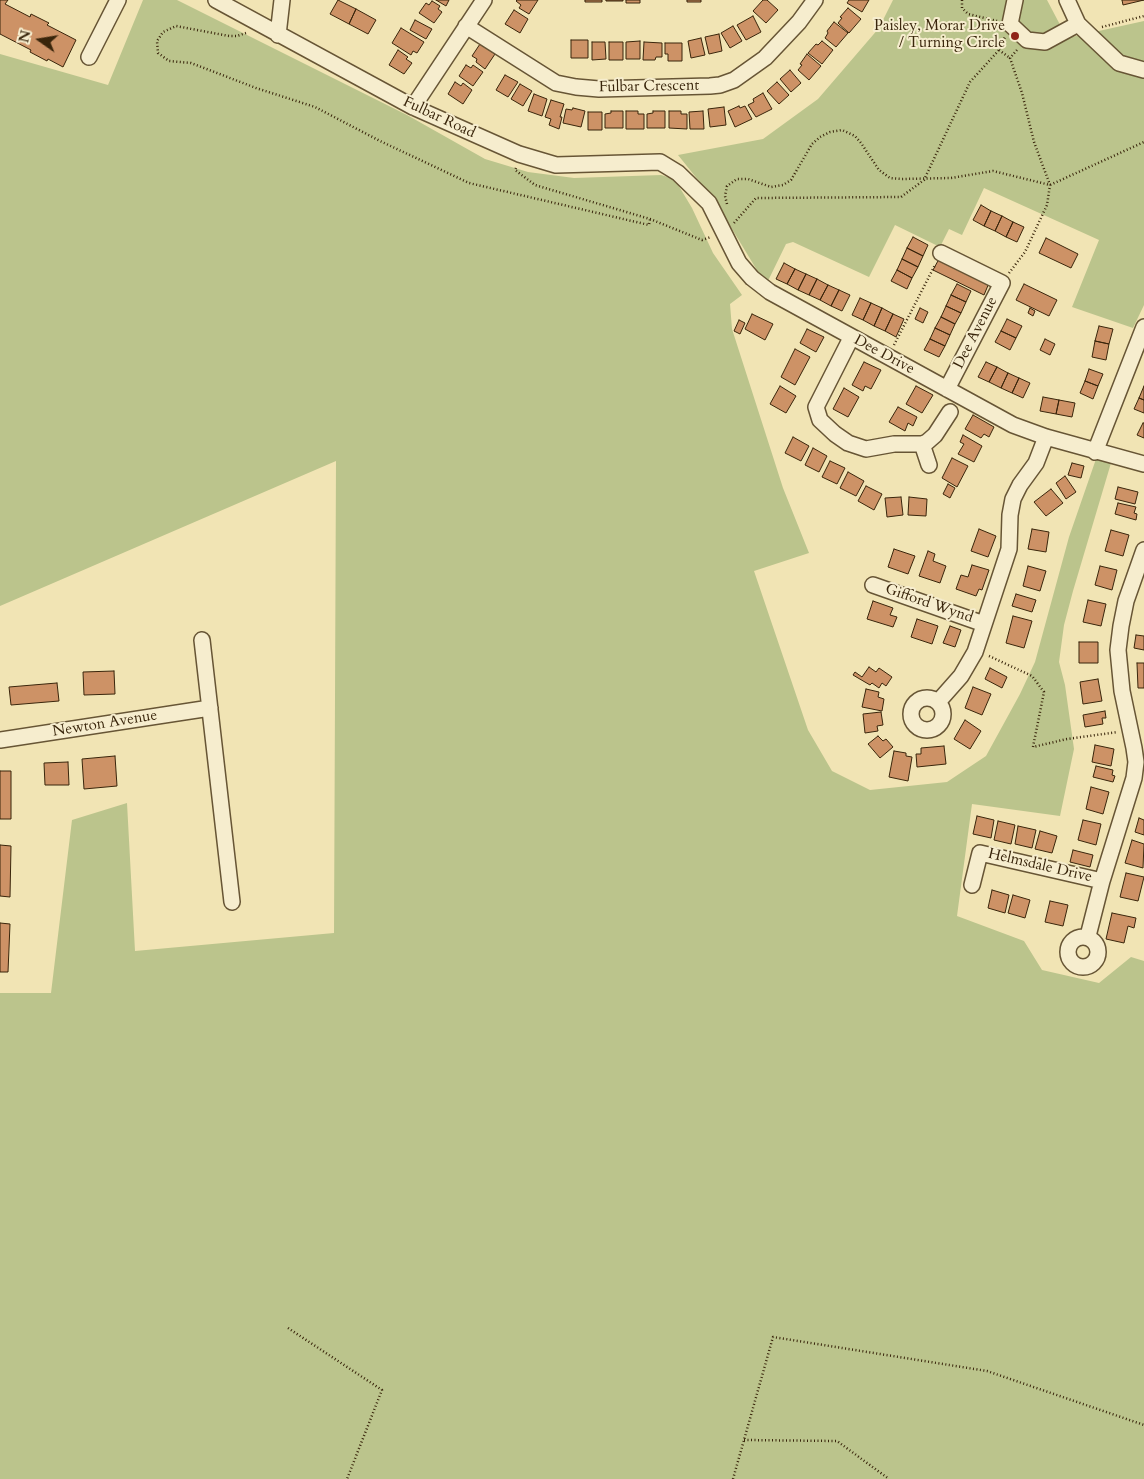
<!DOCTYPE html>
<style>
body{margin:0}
#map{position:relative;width:1144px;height:1479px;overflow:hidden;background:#f1e4b4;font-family:Cardo,serif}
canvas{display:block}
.north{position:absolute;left:15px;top:15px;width:50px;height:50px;-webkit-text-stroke:4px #f6edce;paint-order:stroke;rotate:283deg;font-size:14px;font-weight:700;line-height:20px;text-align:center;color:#39250b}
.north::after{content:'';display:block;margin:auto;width:18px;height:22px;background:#39250b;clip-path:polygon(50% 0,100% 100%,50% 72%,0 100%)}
</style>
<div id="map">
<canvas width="1144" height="1479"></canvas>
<div class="north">N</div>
</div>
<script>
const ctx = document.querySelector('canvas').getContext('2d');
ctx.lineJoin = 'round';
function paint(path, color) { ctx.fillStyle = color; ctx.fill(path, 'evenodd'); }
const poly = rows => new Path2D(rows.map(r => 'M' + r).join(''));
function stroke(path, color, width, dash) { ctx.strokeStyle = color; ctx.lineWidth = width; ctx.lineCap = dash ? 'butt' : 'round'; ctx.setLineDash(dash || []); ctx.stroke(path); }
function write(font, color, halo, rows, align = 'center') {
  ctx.font = font + ' Cardo,serif'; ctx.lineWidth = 4; ctx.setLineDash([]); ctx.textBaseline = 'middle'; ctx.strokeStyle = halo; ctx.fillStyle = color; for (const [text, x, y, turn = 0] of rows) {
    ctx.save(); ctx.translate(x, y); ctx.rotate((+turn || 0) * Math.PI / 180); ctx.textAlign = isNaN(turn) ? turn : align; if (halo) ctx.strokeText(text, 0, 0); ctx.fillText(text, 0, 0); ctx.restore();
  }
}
paint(poly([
 [143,0,177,0,407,115,485,159,528,172,574,178,661,175,671,178,677,183,692,208,713,253,742,295,730,304,732,329,783,488,809,553,754,571,808,730,832,771,870,790,947,782,986,756,1020,694,1035,662,1069,537,1096,459,1111,463,1073,591,1064,625,1059,662,1065,685,1074,749,1060,816,972,804,957,916,1024,941,1042,970,1099,983,1131,957,1144,961,1144,1479,0,1479,0,993,51,993,72,820,127,803,135,951,334,933,336,461,0,606,0,54,108,85],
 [893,0,1047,0,1067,38,1144,21,1144,305,1133,328,1072,307,1099,240,984,188,962,235,949,229,940,247,895,225,869,277,793,242,786,244,766,285,715,201,678,155,763,139,818,99,879,28]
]), '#bbc48c');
const building = poly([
 [0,0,8,0,5,4,30,17,31,14,49,23,47,25,76,40,63,67,48,59,47,61,30,52,31,50,0,34,0,0],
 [338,0,356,9,349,24,330,14,338,0],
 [436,0,449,0,446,6,436,0],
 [517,0,538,0,529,14,519,8,521,5,516,1,517,0],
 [585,0,602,0,602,2,585,2,585,0],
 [606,0,623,0,623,1,606,1,606,0],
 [626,0,640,0,640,3,626,3,626,0],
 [687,0,701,0,701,2,687,2,687,0],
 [763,0,767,0,778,10,766,23,753,11,763,0],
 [849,0,869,0,862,12,847,3,849,0],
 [1122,0,1144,0,1123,5,1122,0],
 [432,1,440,6,438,9,442,12,434,23,419,13,426,3,429,5,432,1],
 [848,8,861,19,849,33,838,23,842,18,840,17,848,8],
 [356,9,376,20,368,34,349,24,356,9],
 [514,10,528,19,520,33,505,24,514,10],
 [753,16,761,32,746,40,737,25,753,16],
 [415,20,432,29,426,39,410,30,415,20],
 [834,22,848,33,836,47,825,38,828,33,827,31,834,22],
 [733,26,742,41,730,48,721,33,733,26],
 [401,28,424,42,417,53,413,51,411,55,392,43,401,28],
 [719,34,722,51,709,54,705,37,719,34],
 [701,38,705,55,691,58,688,41,701,38],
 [571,40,588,40,588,58,571,58,571,40],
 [640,41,640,59,626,59,626,42,640,41],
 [822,41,833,50,822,64,808,53,816,44,818,45,822,41],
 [592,42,605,42,606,59,592,60,592,42],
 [609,42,623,42,623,60,609,60,609,42],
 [644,42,662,43,662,57,656,57,655,60,643,60,644,42],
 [665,43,682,43,682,61,668,61,668,54,665,54,665,43],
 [480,44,495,54,485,69,476,62,477,59,472,56,480,44],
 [398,50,408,57,406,59,412,63,404,74,389,65,398,50],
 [807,54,821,66,809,80,798,70,802,65,800,64,807,54],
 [466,65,471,68,473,65,483,72,473,86,459,76,466,65],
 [790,70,801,83,791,92,780,79,790,70],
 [505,75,518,82,508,97,496,90,505,75],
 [455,82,461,86,463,83,472,90,463,104,448,94,455,82],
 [777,82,789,95,779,104,767,91,777,82],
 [520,84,532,91,523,106,511,99,520,84],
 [763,93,772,109,756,117,748,105,754,102,753,99,763,93],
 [534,94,547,99,542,116,528,111,534,94],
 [551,100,564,104,560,117,562,117,559,129,549,125,551,119,545,117,551,100],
 [739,106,740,108,745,106,752,119,735,127,728,111,739,106],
 [724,107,726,125,710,127,708,109,724,107],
 [573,108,585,111,581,127,563,123,566,109,572,110,573,108],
 [611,111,623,111,623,128,605,128,605,114,611,113,611,111],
 [626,111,638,111,638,114,644,114,644,129,626,129,626,111],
 [653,111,665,111,665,128,647,128,647,114,653,113,653,111],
 [669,111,681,111,681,114,687,114,687,129,669,128,669,111],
 [703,111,704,129,690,129,689,112,703,111],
 [588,112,602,112,602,130,588,130,588,112],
 [981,205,991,211,984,226,973,220,981,205],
 [991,211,1002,216,995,231,984,226,991,211],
 [1002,216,1013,222,1006,237,995,231,1002,216],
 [1013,222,1024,227,1017,242,1006,237,1013,222],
 [913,237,928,245,923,256,907,248,913,237],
 [1046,238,1078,254,1071,268,1039,253,1046,238],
 [907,248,923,256,918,267,902,259,907,248],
 [902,259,918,267,912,278,897,270,902,259],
 [939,259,989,283,984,295,933,270,939,259],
 [784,263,795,269,787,284,776,279,784,263],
 [795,269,806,274,798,290,787,284,795,269],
 [897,270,912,278,907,289,891,281,897,270],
 [806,274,817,279,809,295,798,290,806,274],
 [817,279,828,285,820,300,809,295,817,279],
 [957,284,971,291,966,302,951,295,957,284],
 [1024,284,1057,300,1049,316,1016,300,1024,284],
 [828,285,839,290,831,306,820,300,828,285],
 [839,290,850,295,842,311,831,306,839,290],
 [951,295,966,302,961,313,946,306,951,295],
 [860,298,871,303,863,320,852,315,860,298],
 [871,303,882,308,874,326,863,320,871,303],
 [946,306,961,313,955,324,941,317,946,306],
 [882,308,893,314,885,331,874,326,882,308],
 [920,308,928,312,923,323,915,319,920,308],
 [1030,308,1035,311,1033,316,1028,313,1030,308],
 [752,314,773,324,765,340,745,329,752,314],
 [893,314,904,319,896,337,885,331,893,314],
 [941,317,955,324,950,335,935,328,941,317],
 [1007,319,1022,326,1016,338,1001,331,1007,319],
 [739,320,745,323,740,334,734,331,739,320],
 [1099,326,1113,329,1109,344,1095,341,1099,326],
 [935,328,950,335,945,346,930,339,935,328],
 [807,329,824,337,816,352,800,343,807,329],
 [1001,331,1016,338,1010,350,995,342,1001,331],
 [930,339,945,346,939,357,924,350,930,339],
 [1045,339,1055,344,1050,355,1040,350,1045,339],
 [1095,341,1109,344,1106,360,1092,357,1095,341],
 [795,349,810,357,795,385,781,377,795,349],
 [864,362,881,370,871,389,865,386,863,391,852,385,864,362],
 [986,362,997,367,989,382,978,377,986,362],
 [997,367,1008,373,1001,388,989,382,997,367],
 [1089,369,1103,374,1098,386,1085,381,1089,369],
 [1008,373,1019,378,1012,393,1001,388,1008,373],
 [1019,378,1030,383,1023,398,1012,393,1019,378],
 [1085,381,1098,386,1093,399,1080,393,1085,381],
 [780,386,796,396,786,413,770,404,780,386],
 [916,386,933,395,922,413,906,404,916,386],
 [1144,386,1144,400,1139,398,1144,386],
 [844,388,859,397,848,417,833,409,844,388],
 [1043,397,1059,400,1056,414,1040,411,1043,397],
 [1139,398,1144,400,1144,413,1134,409,1139,398],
 [1059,400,1075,403,1072,417,1056,414,1059,400],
 [898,407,917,417,913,426,908,423,905,431,889,422,898,407],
 [973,415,994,427,989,437,984,434,981,438,965,429,973,415],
 [1143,423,1144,423,1144,438,1137,435,1143,423],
 [963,435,982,446,974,462,958,454,964,444,960,442,963,435],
 [793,437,809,446,801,461,785,453,793,437],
 [813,448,827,456,819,472,805,465,813,448],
 [952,458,968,466,957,487,942,478,952,458],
 [830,461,845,468,837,484,822,477,830,461],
 [1072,463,1084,466,1081,478,1068,475,1072,463],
 [848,472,864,481,856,496,840,488,848,472],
 [1065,476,1076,492,1066,499,1056,483,1065,476],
 [948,484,955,488,950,498,943,494,948,484],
 [866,486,882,494,874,510,858,501,866,486],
 [1118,487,1138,492,1135,504,1115,499,1118,487],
 [1051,489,1063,503,1046,516,1034,502,1051,489],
 [901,497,903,515,887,517,885,498,901,497],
 [909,497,927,499,926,516,908,515,909,497],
 [1118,503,1136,507,1134,513,1137,514,1136,520,1115,514,1118,503],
 [979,529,996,536,988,557,971,551,979,529],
 [1032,529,1049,532,1046,552,1028,549,1032,529],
 [1111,530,1129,535,1123,556,1105,551,1111,530],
 [894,549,915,556,908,574,888,567,894,549],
 [928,551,935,554,933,561,946,566,940,583,919,576,928,551],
 [972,565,989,570,982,590,979,589,976,596,956,589,961,575,968,577,972,565],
 [1028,566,1046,571,1040,591,1023,586,1028,566],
 [1100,566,1117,570,1112,590,1095,585,1100,566],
 [1016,594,1036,600,1032,612,1012,606,1016,594],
 [1088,600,1106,604,1101,626,1083,622,1088,600],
 [873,601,893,608,890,615,897,617,893,627,867,619,873,601],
 [1013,616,1032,621,1024,648,1006,643,1013,616],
 [917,619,938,626,932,644,911,637,917,619],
 [950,626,961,630,955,647,943,643,950,626],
 [1136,635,1144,636,1144,650,1134,648,1136,635],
 [1079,642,1098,642,1098,663,1079,663,1079,642],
 [1137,663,1144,663,1144,688,1138,688,1137,663],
 [869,667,876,672,879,668,892,677,886,686,882,683,879,688,872,683,870,685,853,675,855,672,862,677,869,667],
 [990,668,1007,677,1002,688,985,679,990,668],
 [114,671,115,694,84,695,83,672,114,671],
 [1098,679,1102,701,1083,704,1080,682,1098,679],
 [57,683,59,701,11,705,9,687,57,683],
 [973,687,991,694,982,715,965,708,973,687],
 [866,689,879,692,878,697,884,699,882,711,862,707,866,689],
 [1105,711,1106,718,1102,718,1103,724,1085,727,1083,715,1105,711],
 [881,712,883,725,877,726,878,731,865,733,863,714,881,712],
 [965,720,981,731,970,749,954,739,965,720],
 [878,736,883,741,886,739,893,747,880,758,868,744,878,736],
 [1095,745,1114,749,1111,766,1092,762,1095,745],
 [944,746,946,764,917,767,916,754,921,754,921,748,944,746],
 [894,751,906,753,906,756,912,757,908,781,889,777,894,751],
 [115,756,117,786,84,789,82,759,115,756],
 [68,762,69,785,45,785,44,763,68,762],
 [1096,766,1113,770,1112,775,1115,776,1113,782,1093,777,1096,766],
 [0,771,11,771,11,819,0,819,0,771],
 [1091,787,1109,792,1103,814,1086,809,1091,787],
 [977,816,994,820,991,838,973,834,977,816],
 [1139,818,1144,820,1144,835,1135,832,1139,818],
 [1083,820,1101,824,1096,845,1078,840,1083,820],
 [998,821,1015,825,1011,844,994,840,998,821],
 [1018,826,1036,830,1032,848,1015,844,1018,826],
 [1040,831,1057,836,1052,853,1035,849,1040,831],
 [1132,840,1144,844,1143,868,1125,863,1132,840],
 [0,845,11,846,10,897,0,896,0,845],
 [1073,850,1093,855,1090,867,1070,862,1073,850],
 [1126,873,1144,877,1138,901,1120,897,1126,873],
 [992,890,1009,895,1005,913,988,908,992,890],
 [1013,895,1030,900,1025,918,1008,913,1013,895],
 [1050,901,1068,905,1063,926,1045,922,1050,901],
 [1112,913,1136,918,1134,928,1128,926,1124,943,1106,939,1112,913],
 [0,923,10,924,8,972,0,972,0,923]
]);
paint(building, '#cd9266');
stroke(building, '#39250b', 1);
const minor = poly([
 [216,0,413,107,519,154,556,165,660,162,678,173,709,203,739,263,752,278,770,292,1013,425,1046,437,1144,464],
 [1015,0,1010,24,1027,40,1045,42,1078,24],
 [1067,0,1078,24,1119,63,1144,70],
 [466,26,556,83,576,87,599,89,710,86,720,85,734,80,765,58,799,22,815,0],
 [278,35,282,0],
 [89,57,118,0],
 [413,107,484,0],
 [941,253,1002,283,947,389],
 [851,338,816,407,820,420,835,434,848,443,866,449,894,444,922,444,927,442,935,435,950,412],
 [922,444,929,465],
 [1095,452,1144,327],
 [873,585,984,624],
 [202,640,232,902],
 '911 714a16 16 0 1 1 32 0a16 16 0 1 1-32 0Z',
 [938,702,961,676,975,652,1009,549,1010,515,1013,499,1020,485,1036,463,1046,437],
 [0,740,210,708],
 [972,885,980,853,1102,881],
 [1088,936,1102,881,1134,778,1136,762,1134,748,1122,691,1118,650,1121,626,1126,601,1144,550],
 '1068 952a15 15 0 1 1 30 0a15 15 0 1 1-30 0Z'
]);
stroke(minor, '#675535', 18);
stroke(poly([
 [962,0,962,8,968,14,997,21],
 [1102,27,1144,16],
 [246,33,237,36,229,36,176,26,163,32,157,41,158,53,169,61,191,63,256,88,315,107,380,141,469,183,649,225,650,219],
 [999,50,1010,58],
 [516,168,515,170,535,185,650,219,702,240,711,237],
 [727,204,725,196,727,186,737,179,748,179,771,187,783,185,791,180,812,144,820,137,830,132,842,130,855,136,861,143,879,170,890,178,902,179,951,178,993,171,1050,185,1144,142],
 [734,223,756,198,901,197,924,180,970,82,999,50,1005,37],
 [1009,273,1025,252,1047,205,1050,185,1034,142,1022,93,1010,58,1017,50],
 [894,345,935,265],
 [989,656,1032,676,1044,692,1033,747,1067,739,1118,732],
 [288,1328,382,1390,347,1479],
 [744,1440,837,1441,889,1479],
 [733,1479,773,1337,987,1371,1144,1425]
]), '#39250b', 2.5, [1, 2.5]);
stroke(minor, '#f6edce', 15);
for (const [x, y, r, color] of [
 [1015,36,5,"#8f2418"]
]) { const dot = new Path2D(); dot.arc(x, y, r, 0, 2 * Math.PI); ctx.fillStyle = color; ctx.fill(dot); stroke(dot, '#f6edce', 2); }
write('15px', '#39250b', '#f6edce', [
 ["Paisley, Morar Drive",1005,27],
 ["/ Turning Circle",1005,44]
], 'right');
write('15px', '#39250b', '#f6edce', [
 ["Fulbar Crescent",649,87,-1],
 ["Fulbar Road",439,118,25],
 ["Dee Avenue",976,333,-63],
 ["Dee Drive",884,355,28],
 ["Gifford Wynd",929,604,19],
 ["Newton Avenue",105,724,-9],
 ["Helmsdale Drive",1040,866,13]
]);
</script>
